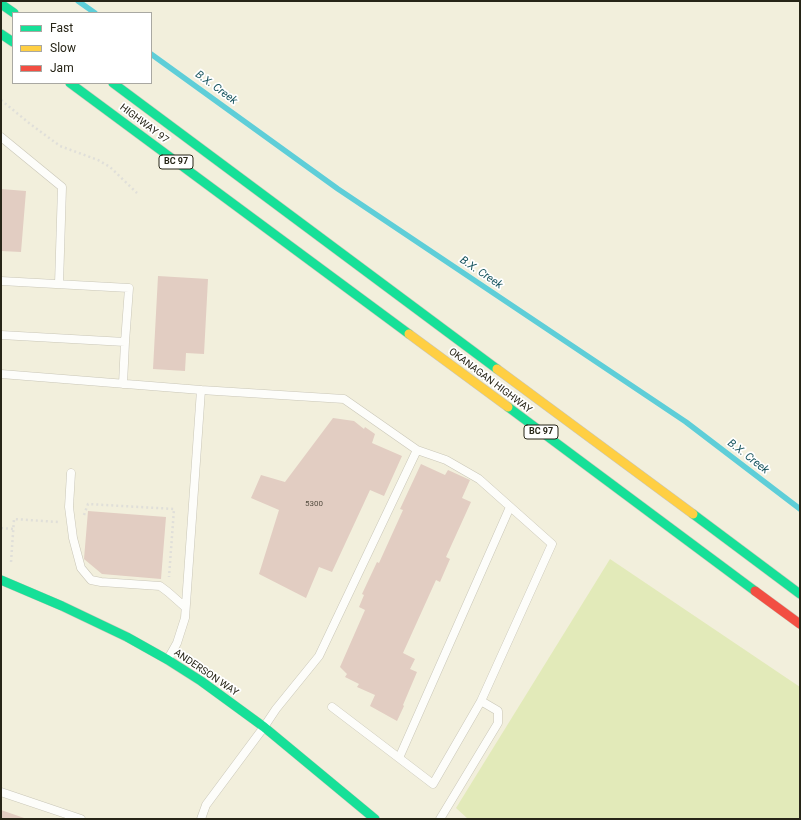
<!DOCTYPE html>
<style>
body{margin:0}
#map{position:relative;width:801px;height:820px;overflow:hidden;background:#f2efdc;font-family:Roboto,sans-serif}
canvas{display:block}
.frame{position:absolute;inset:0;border:2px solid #272517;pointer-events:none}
.legend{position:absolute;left:12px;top:12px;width:140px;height:72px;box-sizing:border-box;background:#fff;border:1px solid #a9a8a2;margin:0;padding:5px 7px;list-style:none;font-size:12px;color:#272517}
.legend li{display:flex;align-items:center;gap:8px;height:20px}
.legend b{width:20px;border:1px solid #a9a8a2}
</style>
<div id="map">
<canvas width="801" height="820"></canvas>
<div class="frame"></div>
<ul class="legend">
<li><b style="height:5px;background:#16e098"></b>Fast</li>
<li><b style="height:5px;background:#ffcf43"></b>Slow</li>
<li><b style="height:5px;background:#f24e42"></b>Jam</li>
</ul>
</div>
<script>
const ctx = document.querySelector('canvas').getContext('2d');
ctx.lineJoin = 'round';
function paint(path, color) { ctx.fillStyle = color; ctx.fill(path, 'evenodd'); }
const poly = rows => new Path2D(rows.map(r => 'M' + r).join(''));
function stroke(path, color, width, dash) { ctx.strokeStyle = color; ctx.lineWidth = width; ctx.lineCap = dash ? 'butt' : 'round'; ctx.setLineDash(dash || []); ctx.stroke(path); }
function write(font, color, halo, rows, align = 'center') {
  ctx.font = font + ' Roboto,sans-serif'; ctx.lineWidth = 3.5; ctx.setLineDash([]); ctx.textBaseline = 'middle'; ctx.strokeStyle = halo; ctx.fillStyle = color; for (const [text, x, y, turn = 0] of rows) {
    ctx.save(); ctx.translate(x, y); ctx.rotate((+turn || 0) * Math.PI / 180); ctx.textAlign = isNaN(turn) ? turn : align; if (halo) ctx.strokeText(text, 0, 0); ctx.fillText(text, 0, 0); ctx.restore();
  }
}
paint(poly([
 [610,559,800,687,800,819,468,819,456,808]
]), '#e2eab9');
stroke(poly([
 [78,1,95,13],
 [151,54,338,189,686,422,800,509]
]), '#5eced8', 5.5);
paint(poly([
 [1,189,26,191,21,252,1,251],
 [158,276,208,279,204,354,186,353,185,371,153,369],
 [333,418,354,421,364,429,365,427,375,434,372,443,402,456,384,496,370,490,332,572,319,567,306,598,259,574,279,510,251,498,261,475,285,482],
 [421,464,445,475,448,470,470,480,462,498,471,502,446,557,450,559,440,582,436,580,403,653,415,659,410,669,417,672,403,705,404,706,397,721,370,706,375,695,357,687,359,684,345,677,347,674,340,667,365,610,359,607,364,595,362,594,377,562,379,563,403,510,400,509],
 [88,511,166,517,161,579,102,574,84,559],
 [1,810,27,819,1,819]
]), '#e2cdc2');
const lane = poly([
 [1,137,62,187,59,284],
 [1,281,129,288,125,342],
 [1,335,125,342,123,384],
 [1,374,201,390,185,618,177,643,168,659],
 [201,390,344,399,417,450,319,656,276,709,264,727,206,805,201,819],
 [417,450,446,460,479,479,552,544,481,701,498,711,498,723,440,819],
 [71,473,69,507,73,538,81,568,91,580,101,582,160,586,168,592,185,607],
 [332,707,399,758,510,507],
 [399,758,433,784,481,701],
 [1,792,81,819]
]);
const fast = poly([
 [1,4,14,13],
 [1,34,13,42],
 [70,83,409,334],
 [113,83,497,369],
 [508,407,755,591],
 [693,514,800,594],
 [1,580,62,606,127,637,168,660,201,681,264,727,375,819]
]);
const slow = poly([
 [409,334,508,407],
 [497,369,693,514]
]);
const jam = poly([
 [755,591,800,624]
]);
stroke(lane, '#c9c6b7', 9);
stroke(fast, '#c9c6b7', 10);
stroke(slow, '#c9c6b7', 10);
stroke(jam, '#c9c6b7', 10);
stroke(poly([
 [1,100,29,123,60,146,98,160,110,167,137,193],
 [84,515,88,504,174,509,169,577],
 [1,528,13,529],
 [11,562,14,519,58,522,59,521]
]), '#e0dfd9', 2.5, [2, 3]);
stroke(lane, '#fdfdfa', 8);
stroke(fast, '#16e098', 9);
stroke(slow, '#ffcf43', 9);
stroke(jam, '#f24e42', 9);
write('8px', '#564f42', null, [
 ["5300",314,504]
]);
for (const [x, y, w] of [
 [176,162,34],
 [541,432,34]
]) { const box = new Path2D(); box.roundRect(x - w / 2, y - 7, w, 14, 3); ctx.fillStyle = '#fff'; ctx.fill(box); stroke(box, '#272517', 1); }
write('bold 9px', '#272517', null, [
 ["BC 97",176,162],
 ["BC 97",541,432]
]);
write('10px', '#272517', '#fff', [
 ["HIGHWAY 97",144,124,37],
 ["OKANAGAN HIGHWAY",490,381,37],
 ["ANDERSON WAY",206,673,34]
]);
write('italic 11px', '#1b5761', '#fff', [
 ["B.X. Creek",216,88,36],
 ["B.X. Creek",481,273,34],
 ["B.X. Creek",748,457,38]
]);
</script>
